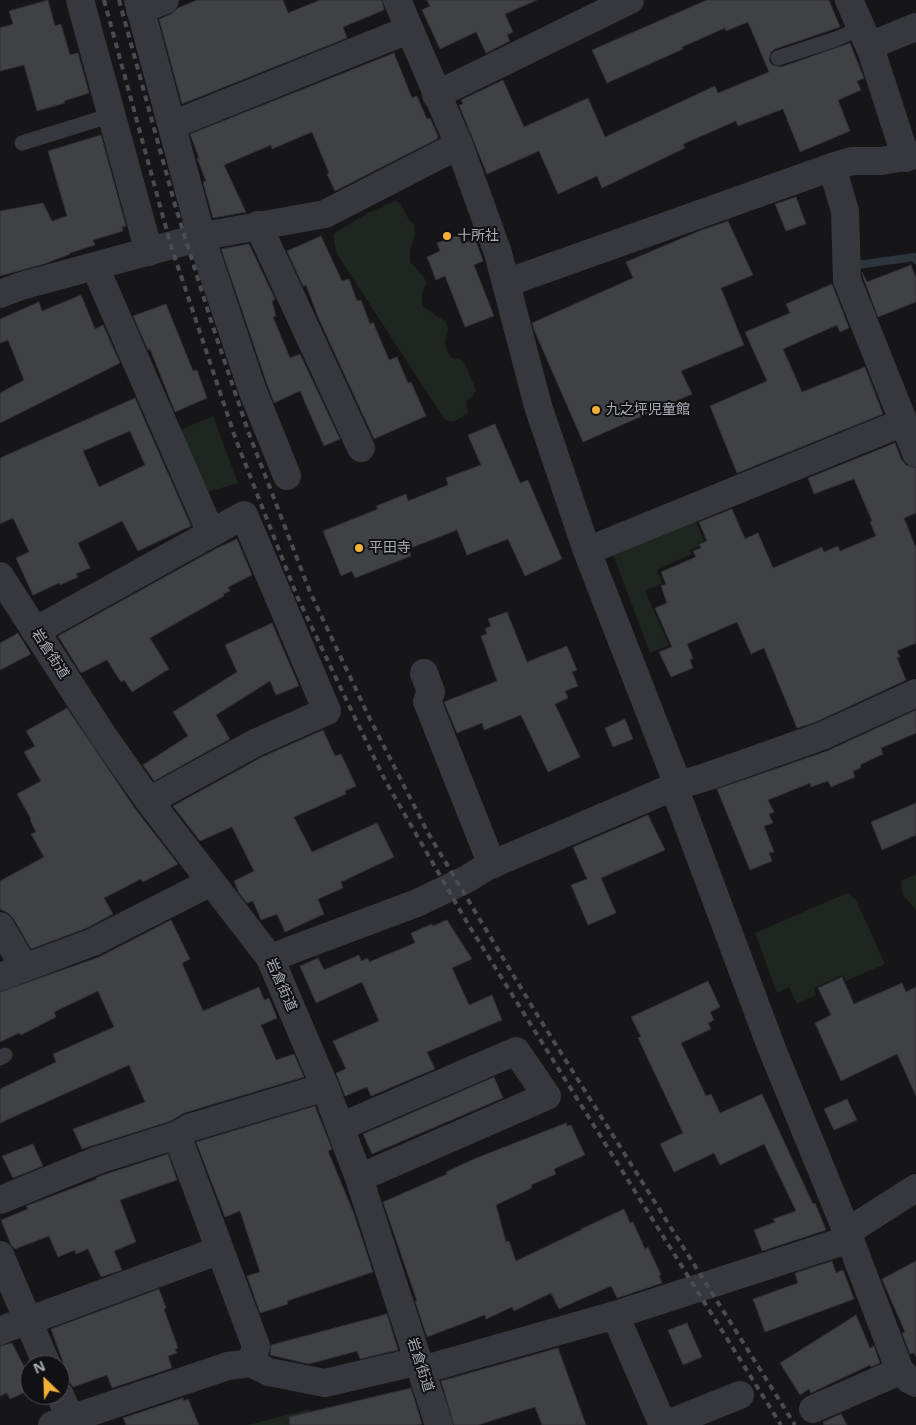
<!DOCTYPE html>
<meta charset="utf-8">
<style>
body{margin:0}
#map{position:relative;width:916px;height:1425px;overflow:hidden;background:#161618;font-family:"Noto Sans",sans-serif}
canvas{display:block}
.north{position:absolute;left:20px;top:1355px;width:50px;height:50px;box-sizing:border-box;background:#111113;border:1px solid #4d4f55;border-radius:50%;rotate:336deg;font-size:14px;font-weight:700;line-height:20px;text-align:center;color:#a8adb8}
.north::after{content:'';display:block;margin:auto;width:18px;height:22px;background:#f2b134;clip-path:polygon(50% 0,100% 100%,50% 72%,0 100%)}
</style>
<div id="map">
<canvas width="916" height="1425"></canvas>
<div class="north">N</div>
</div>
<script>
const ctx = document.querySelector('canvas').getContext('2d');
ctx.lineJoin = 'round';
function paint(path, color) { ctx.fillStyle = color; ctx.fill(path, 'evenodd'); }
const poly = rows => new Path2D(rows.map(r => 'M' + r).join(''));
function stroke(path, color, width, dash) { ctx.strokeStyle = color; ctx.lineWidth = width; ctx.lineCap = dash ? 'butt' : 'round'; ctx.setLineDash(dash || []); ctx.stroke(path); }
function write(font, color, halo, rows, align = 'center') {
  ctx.font = font + ' "Noto Sans","Noto Sans JP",sans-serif'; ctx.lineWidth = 4; ctx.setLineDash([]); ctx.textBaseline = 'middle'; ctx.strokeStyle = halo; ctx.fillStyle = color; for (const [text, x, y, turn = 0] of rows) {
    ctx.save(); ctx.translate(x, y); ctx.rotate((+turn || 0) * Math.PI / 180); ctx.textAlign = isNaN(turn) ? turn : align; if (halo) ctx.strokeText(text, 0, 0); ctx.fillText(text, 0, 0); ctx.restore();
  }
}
paint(poly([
 [395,201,400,203,409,220,414,224,415,236,410,249,410,262,424,277,426,283,422,294,422,306,446,322,448,328,445,342,447,351,452,358,462,360,466,366,476,390,473,396,466,401,468,413,453,422,445,420,337,254,335,245,333,234,368,213],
 [213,416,238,483,201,494,175,432],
 [693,515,704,540,698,543,699,546,690,550,692,554,657,570,662,583,645,591,669,645,650,653,611,549],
 [916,874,916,910,903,895,901,881],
 [847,893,856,900,885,964,846,981,843,975,814,988,816,995,797,1004,789,987,777,993,755,933],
 [310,1409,314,1425,248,1425]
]), '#1e261f');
stroke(poly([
 [857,265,915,257,916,260]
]), '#2c353c', 8);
const building = poly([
 [48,0,55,26,61,24,70,55,78,53,89,93,64,101,65,103,37,111,24,65,0,71,0,28,13,24,9,11,48,0],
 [197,0,283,0,288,13,320,0,382,0,384,10,343,27,347,38,182,104,159,19,171,14,178,8,197,0],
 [427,0,537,0,505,14,513,32,507,35,510,41,486,53,476,32,440,49,422,10,430,6,427,0],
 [707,0,829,0,840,27,775,49,771,52,769,60,772,65,781,67,850,43,864,78,857,81,861,90,838,100,850,131,800,152,783,109,738,126,736,121,683,144,685,148,602,188,597,176,558,194,539,151,487,174,459,105,463,104,461,100,503,80,524,127,588,98,605,137,715,86,718,93,769,72,748,22,726,31,725,28,682,47,683,49,607,83,592,50,707,0],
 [394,53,412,98,417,96,427,119,430,118,438,136,437,139,335,191,327,174,329,173,312,132,272,149,271,145,224,165,246,212,213,218,203,182,206,181,197,158,199,158,190,134,394,53],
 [101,135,126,226,122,227,123,231,93,240,95,245,70,253,70,254,44,264,0,276,0,211,43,203,52,221,67,216,48,151,101,135],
 [796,197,806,224,786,231,775,204,796,197],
 [728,221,753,275,721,288,744,345,681,371,692,394,583,442,535,332,532,323,633,278,626,262,699,231,728,221],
 [459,235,462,244,475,238,483,261,474,265,494,316,465,327,445,276,436,280,427,257,440,251,437,243,459,235],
 [321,236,342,281,349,279,357,301,361,300,370,324,373,322,389,360,397,357,408,383,411,382,426,416,374,439,318,317,306,285,303,286,287,251,321,236],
 [249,244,275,299,272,301,276,316,273,317,290,358,300,354,340,439,324,446,300,391,274,403,267,384,221,249,249,244],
 [911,265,916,278,916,302,878,317,863,277,862,272,867,282,911,265],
 [832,284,849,328,840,332,837,325,783,349,802,392,865,367,883,414,737,473,710,406,767,381,745,332,790,313,786,304,832,284],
 [81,295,95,329,103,325,120,363,0,423,0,393,24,380,8,340,0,343,0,319,39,302,42,311,81,295],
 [166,304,193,371,197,370,207,398,175,412,150,349,148,350,133,316,166,304],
 [135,398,191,526,138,551,122,521,78,543,90,568,76,574,78,577,60,585,59,583,33,595,16,558,29,552,13,518,0,524,0,458,135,398],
 [130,431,145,465,99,487,83,451,130,431],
 [495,424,520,483,528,480,562,559,525,576,508,539,467,555,457,530,408,549,411,556,355,578,352,571,341,576,323,531,378,509,376,506,406,494,408,501,448,485,446,478,481,465,468,435,495,424],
 [895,443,901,459,906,465,916,468,916,513,904,518,916,548,916,643,897,651,900,657,897,658,906,680,816,722,797,728,764,648,751,654,737,622,687,644,693,658,690,660,693,668,671,677,659,652,672,647,655,608,667,603,661,586,666,584,661,572,696,557,693,551,701,548,699,544,707,541,699,522,732,509,745,539,758,533,773,568,822,547,824,552,838,546,840,551,876,536,870,522,872,521,854,479,814,494,808,478,895,443],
 [237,539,252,575,228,587,230,591,223,594,224,596,150,638,169,669,132,692,124,680,121,682,107,660,81,673,58,636,217,548,237,539],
 [507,612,527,662,567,646,577,670,572,672,578,686,565,691,568,698,555,704,580,757,548,772,521,715,484,730,482,723,457,733,444,702,497,681,481,636,487,634,485,629,491,626,488,619,507,612],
 [272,623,299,686,276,695,270,681,216,715,230,739,154,781,143,765,188,736,173,712,237,672,225,645,272,623],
 [18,633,31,654,0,670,0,643,18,633],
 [67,708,136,810,178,864,143,882,141,879,104,898,113,914,87,928,31,949,13,918,8,913,0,909,0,881,44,857,31,834,36,832,30,820,31,819,17,794,41,781,24,752,35,746,26,731,67,708],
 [916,710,916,733,881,748,883,754,860,765,861,768,853,771,855,777,831,787,828,781,811,787,810,783,768,800,774,812,769,814,773,823,764,826,774,852,769,853,772,861,750,870,717,789,827,751,916,710],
 [625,719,633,739,613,747,605,728,625,719],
 [323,730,335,756,341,754,356,786,345,791,346,794,294,817,312,852,377,823,394,857,341,882,343,888,318,899,324,914,285,932,277,914,261,920,253,901,247,903,239,893,234,881,254,871,232,827,200,841,173,806,262,757,323,730],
 [916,803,916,835,882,850,871,822,916,803],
 [648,815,665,850,601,878,616,913,588,925,571,885,587,879,573,847,648,815],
 [171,920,190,959,182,963,203,1011,259,987,264,1000,269,998,277,1018,261,1025,276,1060,294,1054,304,1077,184,1113,171,1121,82,1149,73,1129,145,1102,129,1065,0,1123,0,1089,56,1062,53,1054,114,1027,98,991,54,1012,56,1017,21,1035,19,1033,0,1042,0,992,99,957,171,920],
 [447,920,472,959,452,968,469,1005,492,995,502,1020,427,1052,435,1069,371,1096,367,1087,345,1096,336,1073,346,1069,333,1041,379,1021,362,982,316,1003,300,966,318,958,324,970,359,955,361,961,368,958,369,962,415,943,411,933,432,924,433,926,447,920],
 [842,977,854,1004,902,983,906,992,916,987,916,1096,897,1054,841,1081,815,1023,831,1015,818,988,842,977],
 [708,981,720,1007,710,1012,714,1020,708,1023,711,1029,681,1043,706,1096,711,1094,720,1113,762,1094,813,1204,815,1203,826,1230,762,1251,754,1230,775,1222,773,1219,796,1211,764,1144,720,1165,714,1153,674,1172,660,1144,683,1133,638,1038,641,1037,631,1017,708,981],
 [494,1077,503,1098,372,1154,363,1134,494,1077],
 [847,1099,857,1120,834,1130,824,1109,847,1099],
 [315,1106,332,1149,328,1151,354,1214,373,1272,287,1301,288,1304,260,1313,247,1276,260,1272,240,1211,225,1217,196,1142,315,1106],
 [566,1123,567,1126,571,1125,585,1155,554,1169,556,1174,531,1185,532,1188,496,1205,506,1242,509,1241,516,1261,581,1230,581,1229,624,1209,630,1223,633,1222,645,1249,648,1247,661,1275,659,1276,662,1283,617,1298,611,1286,559,1309,551,1293,514,1311,512,1307,486,1319,485,1315,427,1337,415,1301,417,1301,383,1202,447,1174,446,1172,474,1159,566,1123],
 [33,1144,43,1166,13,1178,2,1156,33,1144],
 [168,1154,177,1180,120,1200,136,1242,114,1251,122,1270,101,1277,88,1249,76,1254,75,1250,58,1257,49,1236,15,1249,11,1245,1,1220,28,1209,26,1206,97,1179,96,1178,103,1175,168,1154],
 [832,1261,836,1273,843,1270,854,1299,765,1332,753,1299,798,1283,795,1273,832,1261],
 [916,1261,916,1357,914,1353,910,1354,902,1333,905,1332,882,1279,916,1261],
 [159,1289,166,1308,164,1309,178,1348,175,1349,177,1353,168,1356,172,1368,112,1388,107,1375,73,1387,71,1384,51,1329,159,1289],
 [387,1314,398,1350,360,1359,357,1351,309,1364,270,1355,271,1345,387,1314],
 [856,1315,870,1348,874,1346,880,1363,871,1367,870,1365,811,1393,809,1389,800,1395,780,1363,856,1315],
 [687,1323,702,1357,683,1365,668,1330,687,1323],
 [12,1343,30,1378,30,1390,10,1399,7,1393,0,1396,0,1346,12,1343],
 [558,1348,586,1425,542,1425,535,1407,478,1425,454,1425,441,1381,558,1348],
 [411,1388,422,1424,416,1425,290,1425,289,1417,411,1388],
 [183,1398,184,1401,188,1399,199,1425,126,1425,123,1418,183,1398],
 [841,1414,847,1425,824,1425,823,1422,841,1414]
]);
paint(building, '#404145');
stroke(building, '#303034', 1);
stroke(poly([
 [778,58,836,39,861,28],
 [22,143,112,115],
 [0,1058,5,1055]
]), '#37383d', 15);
stroke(poly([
 [80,0,149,252],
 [138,0,204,246,252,389,287,476],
 [397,0,459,145,498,253,538,406,587,551,678,785],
 [849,0,871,50,906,158],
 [140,10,165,0],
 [869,46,916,27],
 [436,95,630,0],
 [172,125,408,30],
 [832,167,845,211,847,280,916,453],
 [258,225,361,448],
 [95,267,211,533],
 [506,283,832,167,852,161,881,161,916,155],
 [0,294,21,286,209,235,325,214,459,145],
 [587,551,904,422],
 [0,576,104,737,149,801,270,958,325,1087,359,1178,439,1425],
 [35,631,244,515,327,711,255,743,149,801],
 [424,673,431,692,427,701,492,865],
 [674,787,772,1049,847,1232,900,1371,910,1380,916,1383],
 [0,926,24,967],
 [270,958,417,903,467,879,486,867,678,785,703,778,822,736,916,693],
 [0,977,93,942,211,882],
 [340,1127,516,1051,547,1096,359,1178],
 [177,1135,256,1346,251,1363],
 [0,1200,98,1160,177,1135,189,1128,325,1087],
 [847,1232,916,1188],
 [0,1255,47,1365],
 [615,1315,663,1425],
 [0,1331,9,1327,28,1321,220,1250],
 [422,1370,615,1315,850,1239],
 [60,1395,73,1425],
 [813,1409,900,1371],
 [52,1425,228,1366,251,1363,269,1372,325,1383,419,1361],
 [665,1425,740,1395]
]), '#37383d', 28);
stroke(poly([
 [104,0,171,246,236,440,297,596,355,718,386,782,468,924,781,1425],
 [119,0,175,205,211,321,248,431,310,592,369,717,428,833,536,1013,795,1425]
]), '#4a4c52', 4, [6, 5]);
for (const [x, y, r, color] of [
 [447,236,5,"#f2b134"],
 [596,410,5,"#f2b134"],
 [359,548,5,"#f2b134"]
]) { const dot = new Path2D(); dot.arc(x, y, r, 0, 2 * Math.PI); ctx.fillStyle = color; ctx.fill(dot); stroke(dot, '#111113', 2); }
write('14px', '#a8adb8', '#111113', [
 ["十所社",457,236],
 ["九之坪児童館",606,410],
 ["平田寺",369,548]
], 'left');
write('14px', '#a8adb8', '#111113', [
 ["岩倉街道",50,654,57],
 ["岩倉街道",281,985,66],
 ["岩倉街道",420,1365,72]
]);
</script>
